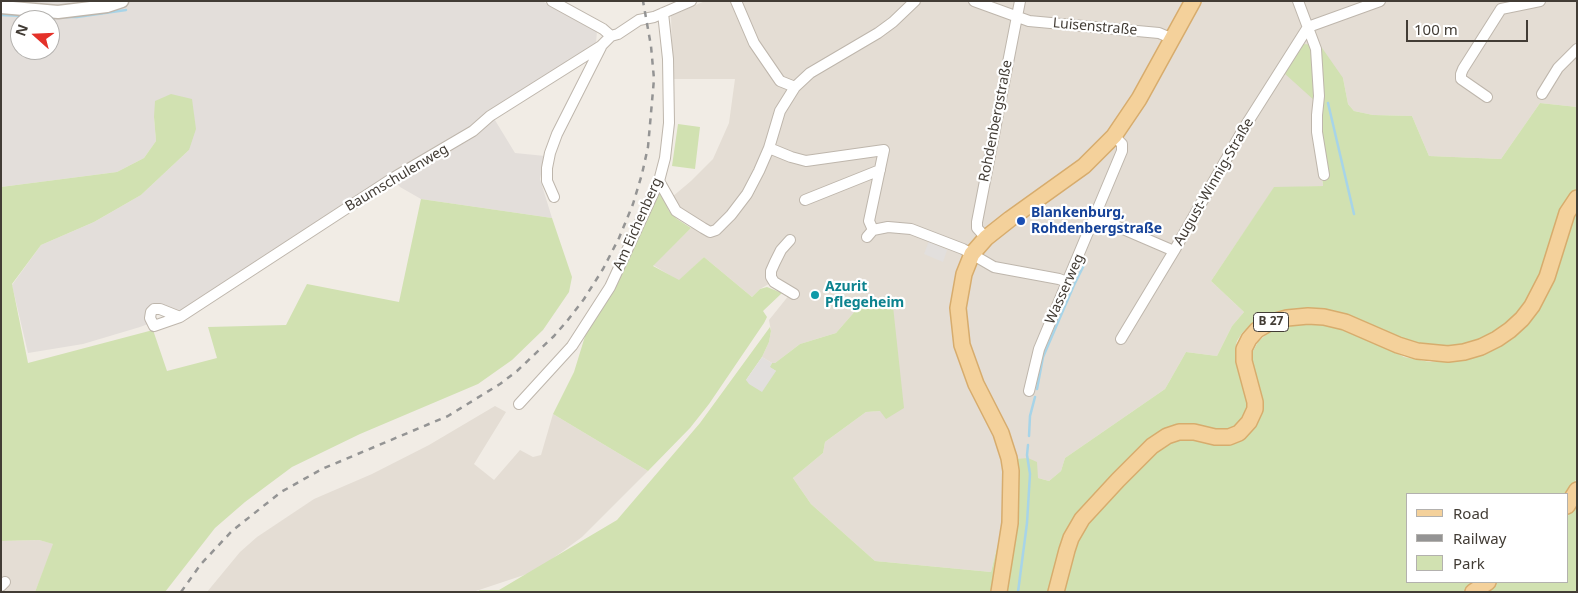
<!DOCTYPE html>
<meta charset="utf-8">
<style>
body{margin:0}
#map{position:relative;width:1578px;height:593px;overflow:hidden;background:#f1ece5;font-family:"Noto Sans",sans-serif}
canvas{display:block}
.frame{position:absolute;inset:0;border:2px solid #423c35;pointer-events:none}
.legend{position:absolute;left:1406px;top:493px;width:162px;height:90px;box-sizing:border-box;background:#fff;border:1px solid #b3b1ae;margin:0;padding:6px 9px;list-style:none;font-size:15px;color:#423c35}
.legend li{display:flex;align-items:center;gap:10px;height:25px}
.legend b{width:25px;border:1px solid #b3b1ae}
.north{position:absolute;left:10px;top:10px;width:50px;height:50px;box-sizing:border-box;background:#fff;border:1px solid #b3b1ae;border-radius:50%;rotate:290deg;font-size:14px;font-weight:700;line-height:20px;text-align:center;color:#423c35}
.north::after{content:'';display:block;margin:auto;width:18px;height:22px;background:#e43129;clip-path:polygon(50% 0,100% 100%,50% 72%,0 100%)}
.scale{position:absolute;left:1406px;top:20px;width:122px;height:22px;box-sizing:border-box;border:2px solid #423c35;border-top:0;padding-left:6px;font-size:15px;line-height:18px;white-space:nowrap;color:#423c35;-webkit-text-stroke:4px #fff;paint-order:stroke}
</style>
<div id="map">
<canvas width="1578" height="593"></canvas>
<div class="frame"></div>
<ul class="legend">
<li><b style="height:6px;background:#f4d19b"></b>Road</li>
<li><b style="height:6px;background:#949494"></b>Railway</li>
<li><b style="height:14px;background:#d1e1b1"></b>Park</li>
</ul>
<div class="north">N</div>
<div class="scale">100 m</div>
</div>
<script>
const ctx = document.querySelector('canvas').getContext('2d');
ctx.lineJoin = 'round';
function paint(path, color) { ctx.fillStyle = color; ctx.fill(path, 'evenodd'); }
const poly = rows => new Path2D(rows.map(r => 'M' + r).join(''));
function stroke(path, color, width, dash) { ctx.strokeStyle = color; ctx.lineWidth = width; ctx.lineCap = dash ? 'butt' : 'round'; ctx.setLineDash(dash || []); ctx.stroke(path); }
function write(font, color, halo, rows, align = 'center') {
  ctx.font = font + ' "Noto Sans",sans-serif'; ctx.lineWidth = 4.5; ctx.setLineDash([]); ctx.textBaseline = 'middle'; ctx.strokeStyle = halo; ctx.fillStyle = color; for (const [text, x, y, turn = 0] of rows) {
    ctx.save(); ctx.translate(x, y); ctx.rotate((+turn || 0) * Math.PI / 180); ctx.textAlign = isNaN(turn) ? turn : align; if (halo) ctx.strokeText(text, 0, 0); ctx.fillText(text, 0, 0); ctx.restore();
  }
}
paint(poly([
 [705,1,1577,1,1577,107,1540,103,1501,159,1429,156,1412,116,1373,115,1354,111,1348,104,1343,78,1315,101,1323,186,1274,188,1211,281,1244,312,1232,326,1217,356,1186,352,1165,389,1065,458,1061,471,1049,481,1038,478,1015,531,1001,531,991,572,875,561,811,504,793,478,823,453,825,442,866,412,880,411,863,302,836,333,800,344,775,363,772,363,762,357,769,342,771,331,769,320,794,289,779,278,760,289,752,297,704,257,679,281,653,265,691,228,696,219,686,213,678,206,672,197,691,181,713,159,729,123,735,79,673,79,671,16],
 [495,406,506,412,474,464,494,480,520,450,533,457,541,455,553,414,648,471,582,537,544,565,530,573,473,592,207,592,240,552,257,537,314,499,372,474,429,445],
 [39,540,54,544,35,592,1,592,1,541]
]), '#e4ddd4');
paint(poly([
 [1,1,542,1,597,31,596,43,490,112,515,153,545,156,540,179,552,218,421,199,400,187,390,175,182,311,156,305,148,324,140,327,83,344,28,353,12,285,41,245,94,222,141,195,189,150,154,117,156,141,144,158,117,172,1,187],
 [20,20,50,20,50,50,20,50]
]), '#e3deda');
paint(poly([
 [1301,44,1320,45,1343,78,1348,104,1354,111,1373,115,1412,116,1429,156,1501,159,1540,103,1577,107,1577,188,1573,191,1562,208,1542,272,1534,292,1514,318,1497,332,1480,340,1456,347,1431,347,1279,313,1256,320,1242,333,1237,341,1235,349,1238,368,1248,400,1245,414,1238,425,1227,430,1221,430,1192,424,1179,424,1168,427,1154,436,1111,477,1050,592,1005,592,1016,459,1028,458,1037,462,1038,478,1049,481,1061,471,1065,458,1165,389,1186,352,1217,356,1232,326,1244,312,1211,281,1274,187,1323,186,1315,101,1284,73],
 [171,94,192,99,196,129,189,150,141,195,94,222,41,245,12,284,28,363,153,330,167,371,217,358,208,327,286,325,307,284,399,302,421,199,552,218,572,277,569,292,543,330,512,360,478,384,360,434,292,467,245,502,215,528,165,592,35,592,53,544,39,540,1,541,1,187,117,172,144,158,156,141,154,117,155,101],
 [678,124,700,127,695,169,672,166],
 [661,193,669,211,677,219,691,228,653,266,679,280,704,257,752,297,760,289,767,287,782,293,763,311,767,317,764,323,709,404,690,428,648,471,553,414,574,372,586,333,657,194],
 [1577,209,1577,478,1570,490,1567,494,1407,494,1407,582,1477,582,1462,592,1060,592,1071,551,1086,522,1132,471,1171,440,1193,439,1214,444,1225,445,1241,440,1248,435,1259,419,1262,402,1254,369,1252,353,1258,342,1269,332,1278,327,1299,323,1327,325,1352,332,1382,345,1404,357,1430,362,1458,359,1503,343,1569,226],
 [892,297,904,408,886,419,880,411,866,412,825,442,823,453,793,478,811,504,875,561,991,572,1001,531,1003,531,992,592,477,592,480,590,499,590,617,520,700,423,770,327,771,331,769,342,762,357,746,380,776,371,769,367,772,363,775,363,800,344,836,333,863,302],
 [1577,503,1577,592,1483,592,1498,582,1567,582,1567,517]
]), '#d1e1b1');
paint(poly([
 [929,241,947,250,943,262,924,254],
 [762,357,772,363,770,367,776,371,762,392,749,384,746,380]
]), '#e2dfdd');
stroke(poly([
 [1,15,50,17],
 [63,17,77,17,126,10],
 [1328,103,1354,214],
 [1037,389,1043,357,1074,285,1084,265],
 [1029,436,1030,416,1035,397],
 [1018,592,1027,523,1030,474,1027,455,1028,445]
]), '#a7d4e8', 2.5);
const minor = poly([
 [552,1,603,29,611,36],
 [736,1,754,43,780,81,795,87],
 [974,1,1029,21,1159,33,1173,39],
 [1298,1,1316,49,1319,96,1317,115,1317,132,1324,175],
 [1308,27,1380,1],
 [1542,94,1558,68,1577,49],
 [1487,97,1461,79,1461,74,1463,69,1501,9,1540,1],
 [769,148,791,157,806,161,884,150,869,221,873,230],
 [659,181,676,211,703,228,710,232,716,230,731,215,747,194,759,171,769,148,780,111,795,87,810,73,878,33,893,22,915,1],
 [554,197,547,181,547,168,550,153,557,134,601,47],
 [805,200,880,170],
 [1095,217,1174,251],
 [867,237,873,230,888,227,911,229,963,249,994,267,1059,279,1067,282],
 [986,238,977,228,977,222,1020,1],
 [790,240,781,250,775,262,771,271,771,277,774,282,794,294],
 [180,317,160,309,154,309,151,312,150,318,154,326,180,317,393,178,473,131,490,116,601,46,611,36,618,34,639,20,654,17,691,1],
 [1121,339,1174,251,1244,128,1308,27],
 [1029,391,1039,349,1122,151,1122,144,1114,136],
 [519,404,572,346,610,287,659,181,665,158,669,123,668,59,663,13],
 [1,586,5,582]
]);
const tertiary = poly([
 [1,7,58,12,107,6,122,1]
]);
const primary = poly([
 [1567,506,1577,490],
 [999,592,1010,523,1011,471,1009,458,1001,433,976,384,962,345,958,308,964,274,972,254,986,238,1010,219,1084,166,1114,136,1139,99,1193,1],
 [1056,592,1067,550,1071,538,1082,519,1118,480,1152,446,1167,436,1179,432,1194,432,1215,437,1229,437,1239,433,1249,422,1255,409,1255,402,1244,361,1244,349,1249,339,1257,330,1269,323,1287,318,1308,316,1324,317,1345,322,1398,345,1417,351,1448,354,1464,352,1481,347,1497,339,1510,330,1522,319,1532,306,1547,277,1567,213,1577,198],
 [1473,592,1488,582]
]);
stroke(minor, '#beb6ac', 12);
stroke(tertiary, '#beb6ac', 15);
stroke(primary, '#d7ac6d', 18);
stroke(minor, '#fff', 10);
stroke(tertiary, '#fff', 12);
stroke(primary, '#f4d19b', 15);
stroke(poly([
 [181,592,201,564,232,531,281,492,322,469,448,416,500,384,517,371,554,336,567,321,584,299,603,269,619,238,633,204,642,174,648,147,654,79,651,46,643,1]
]), '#949494', 2.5, [6, 6]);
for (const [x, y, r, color] of [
 [1021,221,5,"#1a4fb4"],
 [815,295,5,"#0f9aa8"]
]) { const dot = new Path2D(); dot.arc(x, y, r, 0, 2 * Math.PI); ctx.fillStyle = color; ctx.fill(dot); stroke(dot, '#fff', 2); }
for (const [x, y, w] of [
 [1271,322,35]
]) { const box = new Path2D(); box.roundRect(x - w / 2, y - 9.5, w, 19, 4); ctx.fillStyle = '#fff'; ctx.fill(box); stroke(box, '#423c35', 1); }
write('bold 12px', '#423c35', null, [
 ["B 27",1271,322]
]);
write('14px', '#423c35', '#fff', [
 ["Luisenstraße",1095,27,5],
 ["Rohdenbergstraße",996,121,-79],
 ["Baumschulenweg",397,178,-31],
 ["August-Winnig-Straße",1214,182,-60],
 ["Am Eichenberg",638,224,-66],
 ["Wasserweg",1065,289,-66]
]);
write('bold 14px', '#164399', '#fff', [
 ["Blankenburg,",1031,213],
 ["Rohdenbergstraße",1031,229]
], 'left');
write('bold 14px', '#0d838f', '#fff', [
 ["Azurit",825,287],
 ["Pflegeheim",825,303]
], 'left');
</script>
